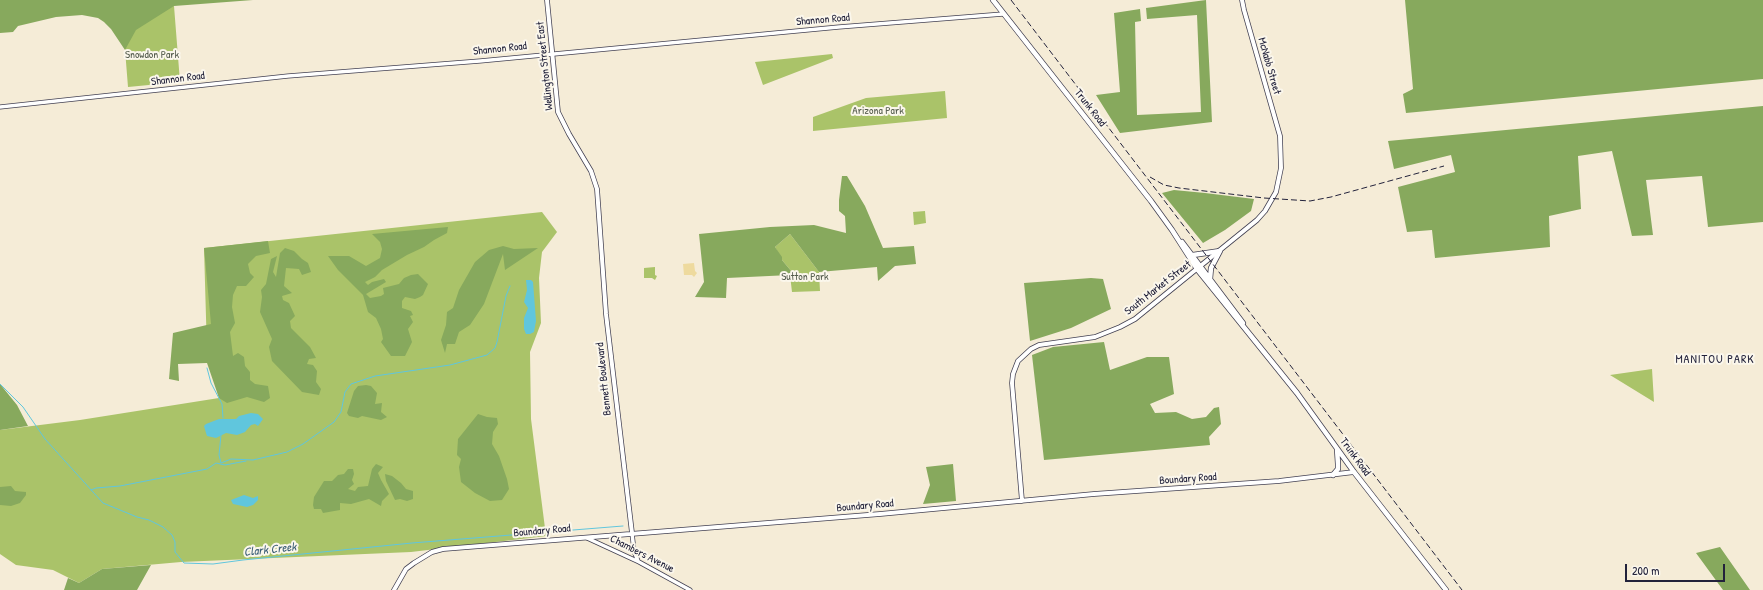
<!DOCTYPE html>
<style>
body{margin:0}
#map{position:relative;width:1763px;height:590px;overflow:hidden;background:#f5ecd7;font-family:"Patrick Hand",sans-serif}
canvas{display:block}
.scale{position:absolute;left:1625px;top:564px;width:100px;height:18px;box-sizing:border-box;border:2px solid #22223b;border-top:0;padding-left:5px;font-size:12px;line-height:14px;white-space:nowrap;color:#22223b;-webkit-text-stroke:3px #fbf7ec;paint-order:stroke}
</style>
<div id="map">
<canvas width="1763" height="590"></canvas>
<div class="scale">200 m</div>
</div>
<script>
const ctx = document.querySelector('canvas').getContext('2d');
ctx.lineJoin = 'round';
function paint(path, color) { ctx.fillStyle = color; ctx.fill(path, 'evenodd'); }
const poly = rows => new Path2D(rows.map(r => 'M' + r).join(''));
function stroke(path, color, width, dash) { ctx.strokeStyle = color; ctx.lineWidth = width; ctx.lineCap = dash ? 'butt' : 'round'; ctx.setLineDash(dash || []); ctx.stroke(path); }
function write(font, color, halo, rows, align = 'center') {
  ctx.font = font + ' "Patrick Hand",sans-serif'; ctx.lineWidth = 4; ctx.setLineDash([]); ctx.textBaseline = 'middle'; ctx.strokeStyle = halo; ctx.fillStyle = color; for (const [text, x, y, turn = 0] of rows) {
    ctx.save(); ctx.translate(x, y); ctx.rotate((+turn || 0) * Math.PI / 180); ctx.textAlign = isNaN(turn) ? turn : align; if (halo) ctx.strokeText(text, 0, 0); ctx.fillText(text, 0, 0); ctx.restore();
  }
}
paint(poly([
 [174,6,180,82,128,87,122,12],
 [832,54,833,58,763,85,755,62],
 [945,91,947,118,813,131,813,117,866,98],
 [925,211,926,223,914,225,913,212],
 [542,212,557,232,542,252,539,278,541,323,530,352,531,419,546,536,411,552,181,562,102,569,79,583,53,570,16,565,0,554,0,430,80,420,219,398,207,352,204,248],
 [790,234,819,272,820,291,792,292,790,275,792,272,782,260,775,247],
 [655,267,655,275,657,276,655,280,652,278,644,278,644,268],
 [1652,369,1654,402,1610,375]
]), '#aac369');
paint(poly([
 [0,0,253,0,174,6,136,30,125,50,111,29,104,22,98,18,82,15,56,17,18,26,13,32,0,33],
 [1206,0,1212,122,1120,133,1096,95,1120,92,1114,13,1140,9,1141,21,1135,22,1137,115,1201,112,1197,15,1147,19,1146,8],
 [1405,0,1763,0,1763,79,1406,113,1403,94,1413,89],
 [1763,106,1763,222,1708,227,1702,176,1646,180,1653,235,1632,236,1612,151,1578,156,1581,209,1549,216,1550,247,1435,258,1432,230,1407,232,1398,187,1455,172,1451,155,1394,169,1388,141],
 [842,176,847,176,865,206,883,248,914,246,916,264,895,266,878,281,877,267,819,272,790,234,775,247,782,257,782,260,792,272,790,275,727,278,726,298,695,297,704,282,699,234,770,227,814,225,846,233,845,216,839,211,839,200],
 [1174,190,1205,193,1254,199,1251,211,1225,230,1203,243,1162,193],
 [448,227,447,233,434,240,424,247,407,255,382,270,375,277,365,282,368,285,372,282,384,279,386,282,366,294,370,298,381,296,384,294,383,288,399,284,404,278,411,275,418,274,428,284,423,295,420,297,415,299,405,297,402,301,402,308,411,311,413,315,410,316,413,322,408,329,412,342,405,356,391,356,381,342,383,339,381,329,376,318,368,312,363,295,338,270,328,256,349,256,366,266,380,258,382,249,380,242,372,234],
 [268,241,270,253,256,256,248,264,250,273,254,277,246,286,237,286,233,295,232,307,235,323,230,332,233,356,238,353,244,357,245,366,250,372,250,380,255,384,268,386,270,398,264,402,247,397,227,403,219,398,207,363,178,364,179,381,169,379,173,333,211,324,204,248],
 [503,246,514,249,538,248,505,270,503,254,484,304,470,325,459,332,455,344,447,344,445,353,441,340,446,325,447,312,453,308,459,290,475,262,489,250],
 [285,248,294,251,302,259,308,263,311,272,302,275,299,269,286,268,284,286,292,293,282,296,283,300,289,303,295,316,290,321,291,328,310,347,316,358,309,359,307,364,313,365,317,371,316,382,321,389,319,395,302,392,272,361,269,347,272,339,260,312,262,297,261,290,266,284,271,259,277,256,273,272,276,277,280,253],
 [1091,278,1103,279,1111,309,1071,328,1030,341,1024,283],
 [1104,342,1110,370,1147,357,1169,357,1174,394,1150,404,1155,413,1176,412,1192,419,1206,417,1214,408,1219,407,1221,424,1209,437,1210,445,1044,460,1032,355,1053,347],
 [0,384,17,405,28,426,0,430],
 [366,385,371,386,377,393,375,404,382,403,381,412,387,417,381,420,362,416,358,418,349,416,347,413,354,391,358,386],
 [478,414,487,417,497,418,498,424,493,432,492,444,499,456,507,479,509,489,502,500,490,501,475,493,461,482,459,467,461,459,457,455,458,439],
 [376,464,383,467,378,473,381,480,389,494,382,501,381,506,369,499,351,504,340,503,340,510,323,513,321,509,314,509,313,505,314,497,324,481,332,481,338,475,344,474,348,469,353,469,354,474,352,480,354,484,348,489,355,491,358,487,368,486,372,469],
 [953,464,956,501,923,504,930,485,926,467],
 [385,474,392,476,401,483,406,489,413,491,413,499,407,501,400,499,395,500,386,481],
 [11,486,15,491,26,492,26,495,20,503,11,506,0,505,0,487],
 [1720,547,1750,590,1723,590,1696,553],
 [151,565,137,590,64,590,68,578,79,583,102,569]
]), '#87a95d');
paint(poly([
 [694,263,695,271,697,273,694,277,692,275,684,275,683,264]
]), '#eeda9e');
paint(poly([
 [526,280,531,280,533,282,536,321,534,332,530,334,526,334,524,329,524,318,528,308,524,302,527,290],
 [251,413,258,414,263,419,258,426,255,424,251,425,245,432,237,435,226,433,216,438,207,436,206,433,204,426,206,424,219,419,236,419,239,416],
 [244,495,253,498,258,496,258,500,253,505,247,507,233,504,231,500]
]), '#60c6dd');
stroke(poly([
 [207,368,211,383,222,404,223,418],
 [0,384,23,407,45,439,103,503,137,517,149,520,163,527,172,535,175,542,175,552,184,563,213,564,243,560,412,543,623,526],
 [221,435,219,455,221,463,231,459,253,460,287,452,303,444,334,422,341,412,345,392,351,384,375,376,450,365,487,355,495,348,497,342,506,296,510,286],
 [91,490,96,488,120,486,207,469,216,463,225,465,246,461]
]), '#60c6dd', 1);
const tertiary = poly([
 [0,107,288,76,480,61,839,27,1003,14],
 [632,533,634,551,638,561],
 [587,538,639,562,690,590]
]);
const secondary = poly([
 [547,0,558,112,569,134,591,171,597,189,606,314,632,533],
 [1022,501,1012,383,1013,374,1018,361,1031,349,1039,345,1095,337,1120,327,1135,319,1257,220,1265,211,1276,192,1281,168,1280,136,1244,10,1242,0],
 [394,590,406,569,414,563,432,552,443,549,880,514,1094,494,1279,481,1354,472]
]);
const trunk = poly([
 [993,0,1151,201,1172,230,1197,269,1297,393,1354,472,1446,590],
 [1182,242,1243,323],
 [1193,255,1220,251],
 [1210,279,1211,268,1220,251],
 [1333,475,1338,469,1338,464,1337,449]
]);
stroke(tertiary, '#424052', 5);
stroke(secondary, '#424052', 5.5);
stroke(trunk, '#424052', 6);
stroke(tertiary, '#fff', 3.5);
stroke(secondary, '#fff', 4);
stroke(trunk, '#fff', 4.5);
stroke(poly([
 [1011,0,1462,590],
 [1150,177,1164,185,1179,188,1264,198,1310,201,1331,197,1444,166]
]), '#22223b', 1, [6, 3]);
write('11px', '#22223b', '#fbf7ec', [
 ["Shannon Road",823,20,-5],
 ["Shannon Road",500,49,-6],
 ["Wellington Street East",545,66,-96],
 ["McNabb Street",1269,66,74],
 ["Shannon Road",178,79,-7],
 ["Trunk Road",1090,108,52],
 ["South Market Street",1158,288,-38],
 ["Bennett Boulevard",604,379,-96],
 ["Trunk Road",1355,457,54],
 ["Boundary Road",1188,479,-4],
 ["Boundary Road",865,506,-5],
 ["Boundary Road",542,531,-5],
 ["Chambers Avenue",642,554,27]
]);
write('11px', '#525a4b', '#fbf7ec', [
 ["Snowdon Park",152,55],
 ["Arizona Park",878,111],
 ["Sutton Park",805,277]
]);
ctx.letterSpacing = '1px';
write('12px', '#22223b', '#fbf7ec', [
 ["MANITOU PARK",1715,360]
]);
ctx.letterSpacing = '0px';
write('italic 12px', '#385b74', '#fbf7ec', [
 ["Clark Creek",270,550,-6]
]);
</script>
